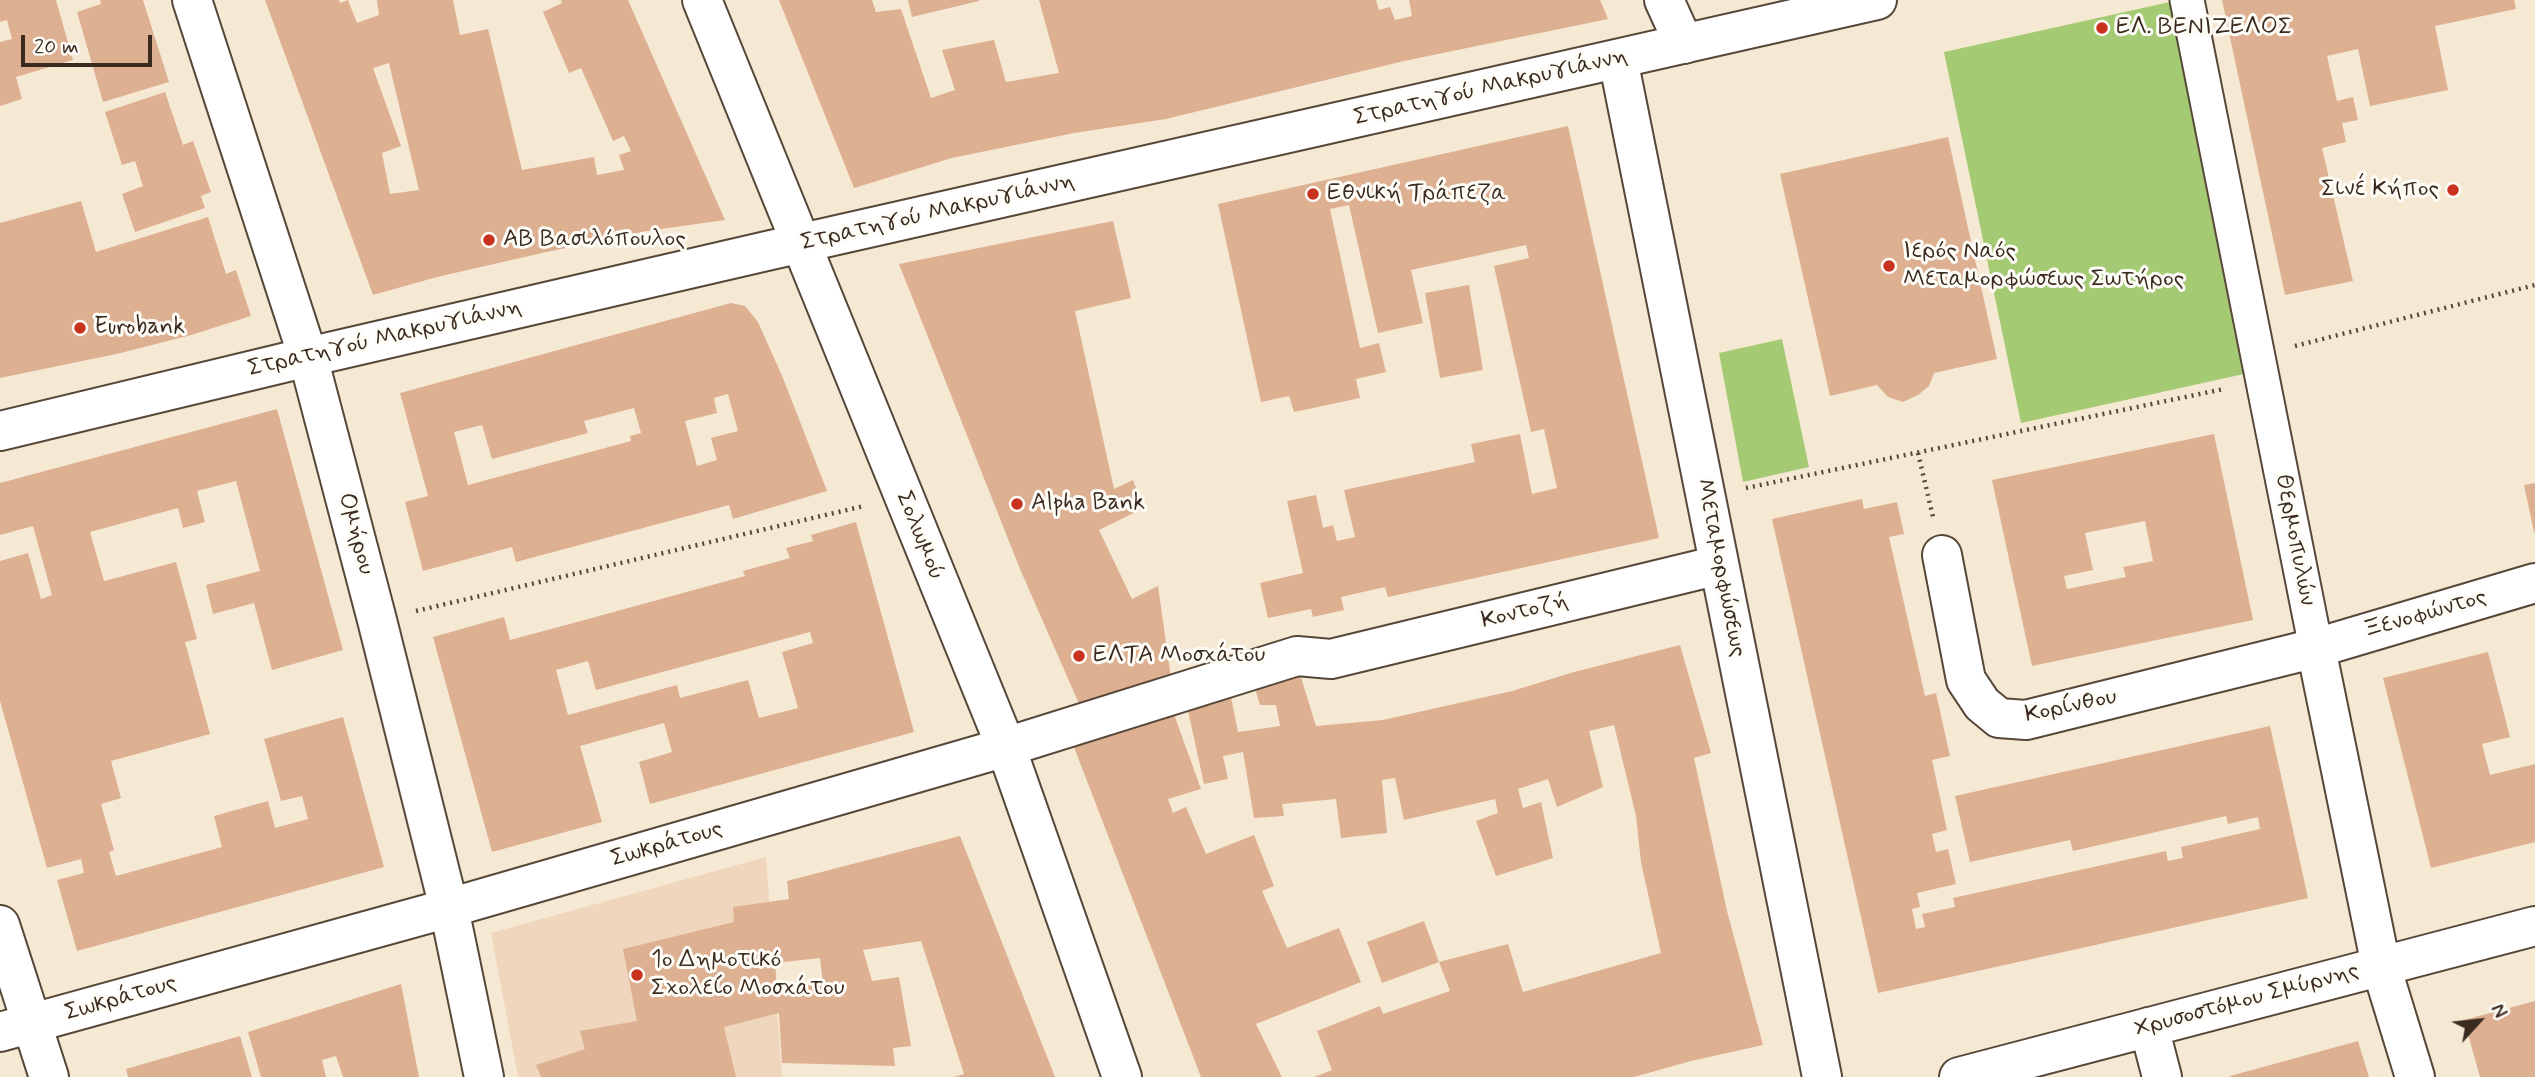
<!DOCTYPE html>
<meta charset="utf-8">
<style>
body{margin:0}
#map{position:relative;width:2535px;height:1077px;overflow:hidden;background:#f6e9d4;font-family:Mynerve,sans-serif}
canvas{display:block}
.north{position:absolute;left:2444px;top:986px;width:70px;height:70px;-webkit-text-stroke:5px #fdfcf7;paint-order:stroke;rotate:63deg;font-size:19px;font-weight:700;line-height:28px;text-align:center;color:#3b2a1e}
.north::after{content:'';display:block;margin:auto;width:24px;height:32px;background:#3b2a1e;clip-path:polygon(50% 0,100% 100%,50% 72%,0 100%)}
.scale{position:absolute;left:21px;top:35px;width:131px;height:32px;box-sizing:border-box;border:4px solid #3b2a1e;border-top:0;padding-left:9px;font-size:21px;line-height:24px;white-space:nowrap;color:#3b2a1e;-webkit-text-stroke:5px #fdfcf7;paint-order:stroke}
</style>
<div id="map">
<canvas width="2535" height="1077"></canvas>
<div class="north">N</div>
<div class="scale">20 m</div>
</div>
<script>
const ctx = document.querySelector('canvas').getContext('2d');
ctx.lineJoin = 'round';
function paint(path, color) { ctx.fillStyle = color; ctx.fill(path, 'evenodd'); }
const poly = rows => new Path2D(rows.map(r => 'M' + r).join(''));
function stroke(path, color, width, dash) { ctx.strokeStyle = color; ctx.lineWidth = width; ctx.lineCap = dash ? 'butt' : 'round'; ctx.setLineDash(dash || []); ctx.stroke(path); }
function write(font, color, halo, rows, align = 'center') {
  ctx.font = font + ' Mynerve,sans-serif'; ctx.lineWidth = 6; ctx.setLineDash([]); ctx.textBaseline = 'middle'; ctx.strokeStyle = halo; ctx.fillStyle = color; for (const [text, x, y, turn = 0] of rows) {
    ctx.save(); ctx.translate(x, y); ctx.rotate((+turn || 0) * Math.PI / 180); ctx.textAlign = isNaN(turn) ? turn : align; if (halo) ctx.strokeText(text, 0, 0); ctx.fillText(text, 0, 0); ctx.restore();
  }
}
paint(poly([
 [766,857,782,1077,518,1077,491,933]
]), '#efd6bc');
paint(poly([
 [2170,2,2244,374,2021,423,1944,52],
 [1782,339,1809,467,1743,482,1719,353]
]), '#a5ca74');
paint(poly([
 [0,0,56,0,73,60,16,77,22,99,0,106,0,42,12,39,7,20,0,22],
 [100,0,143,0,169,82,103,102,77,12,101,4],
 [265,0,339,0,340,3,348,0,357,23,379,15,377,0,453,0,460,35,488,29,522,170,594,157,597,175,624,170,619,155,631,151,624,136,613,141,581,68,569,73,543,12,562,3,561,0,628,0,725,220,647,231,542,253,437,277,373,295],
 [389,63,419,190,390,194,382,153,401,146,373,68],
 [779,0,872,0,876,12,901,9,931,98,955,90,942,50,994,40,1006,82,1059,73,1039,0,1376,0,1379,10,1390,7,1395,20,1412,16,1409,0,1600,0,1608,19,1404,61,1166,119,1074,133,952,158,854,188],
 [908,0,979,0,979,1,912,17],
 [2222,0,2514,0,2516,9,2435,26,2448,90,2370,106,2358,49,2327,56,2337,101,2353,97,2358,120,2342,123,2346,142,2322,148,2353,281,2285,295],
 [165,92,183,145,193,141,211,192,201,196,205,208,135,232,122,194,143,186,135,161,122,165,105,112],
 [1568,126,1659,538,1388,597,1385,587,1341,597,1344,610,1313,617,1311,609,1268,618,1260,583,1303,573,1287,501,1316,495,1323,528,1333,525,1337,541,1355,537,1344,490,1475,462,1471,444,1520,434,1532,494,1557,488,1544,429,1531,432,1494,266,1529,258,1526,245,1411,270,1423,323,1378,333,1349,205,1330,209,1360,348,1379,343,1386,372,1356,379,1360,398,1294,412,1289,396,1261,402,1218,204],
 [1948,137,1997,359,1934,373,1929,386,1918,395,1903,402,1888,397,1877,385,1830,396,1780,174],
 [81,201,96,252,208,217,226,274,236,270,251,316,191,335,121,353,0,378,0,223],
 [1113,221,1131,298,1075,311,1114,489,1133,480,1144,508,1099,530,1132,599,1158,586,1171,678,1083,713,1020,569,899,264],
 [1469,285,1483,370,1440,378,1425,293],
 [731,303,745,306,758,322,783,378,827,491,733,519,729,505,516,562,512,547,423,571,405,502,428,496,400,393],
 [728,394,738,431,711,438,717,460,697,466,685,421,717,413,714,398],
 [634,408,641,433,630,436,631,441,468,485,454,432,482,425,492,459,588,433,584,421],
 [277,409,343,650,272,670,254,603,213,614,206,585,260,571,236,481,197,491,205,522,183,528,178,508,90,532,104,581,176,562,197,639,185,642,210,734,111,761,121,798,101,804,114,850,109,852,116,876,222,847,214,816,268,801,275,828,308,819,302,796,281,801,264,739,343,717,384,867,77,951,57,880,84,873,81,859,47,868,0,701,0,561,28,553,41,599,52,595,33,526,0,535,0,483],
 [2214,434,2253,620,2032,666,1992,480],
 [2145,521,2153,561,2123,567,2126,577,2067,589,2064,576,2093,570,2085,533],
 [2535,483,2535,532,2534,532,2524,485],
 [1862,499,1864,509,1897,502,1904,534,1889,537,1925,696,1936,693,1950,756,1932,760,1947,830,1932,834,1936,852,1948,849,1956,884,1917,893,1920,907,1912,909,1916,929,1925,927,1922,914,1955,907,1953,898,2166,851,2168,861,2183,858,2181,847,2260,829,2258,817,2228,824,2226,816,2073,851,2070,840,1970,862,1955,796,2270,726,2308,898,1878,993,1772,519],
 [856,522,914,732,650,804,639,762,672,752,664,723,580,746,602,822,492,852,433,637,504,617,510,640,577,622,745,576,743,571,790,558,786,548,813,541,811,535],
 [810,632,813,643,782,652,798,708,759,718,748,680,680,698,677,685,568,715,556,670,588,661,596,690],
 [1680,645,1711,753,1694,758,1727,911,1763,1045,1691,1061,1634,1077,1314,1077,1332,1070,1317,1031,1380,1006,1383,1014,1450,991,1439,962,1508,944,1523,992,1661,953,1641,862,1636,816,1614,725,1589,731,1603,787,1557,807,1548,779,1518,789,1523,808,1541,802,1553,858,1496,876,1476,821,1498,813,1495,799,1404,820,1395,778,1382,780,1387,833,1341,838,1336,799,1282,804,1284,816,1254,818,1243,752,1223,756,1228,779,1204,784,1187,706,1231,697,1238,732,1280,726,1276,705,1260,705,1252,679,1299,671,1316,726,1383,720,1512,691,1574,672],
 [2488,652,2510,737,2482,744,2490,775,2535,764,2535,842,2431,868,2383,678],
 [1171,706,1201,789,1168,799,1173,813,1186,807,1206,854,1254,835,1274,886,1262,891,1287,948,1339,928,1361,982,1256,1024,1282,1077,1201,1077,1072,742],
 [960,836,1055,1077,954,1077,964,1074,921,941,863,950,872,981,899,977,911,1046,893,1048,895,1066,782,1063,779,1013,724,1027,736,1077,541,1077,536,1065,585,1049,580,1031,637,1021,623,949,734,922,733,907,789,899,787,881],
 [820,958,823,984,777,988,775,963],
 [1424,921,1439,962,1382,983,1367,942],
 [401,984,419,1077,343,1077,336,1056,322,1060,326,1077,261,1077,248,1032],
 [2535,1001,2535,1077,2480,1077,2464,1020],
 [240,1036,252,1077,128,1077,126,1069],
 [2358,1041,2369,1077,2230,1077,2230,1076]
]), '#deb092');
const pedestrian = poly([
 [2187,0,2316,648]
]);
const minor = poly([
 [192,0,308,357,377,620,449,908,484,1077],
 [702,0,1006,747,1122,1077],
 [1664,0,1684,44],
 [1618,59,1822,1077],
 [1942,555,1966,680,1982,704,1999,718,2026,720,2316,648,2535,583],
 [2316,648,2381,966,2415,1077],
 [0,925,49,1077],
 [2149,1027,2162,1077],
 [0,1032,449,908,1006,747,1297,656,1331,659,1719,565]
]);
const secondary = poly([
 [0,431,308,357,771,250,1877,0],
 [1959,1077,2535,926]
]);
stroke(pedestrian, '#574739', 37);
stroke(minor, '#574739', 42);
stroke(secondary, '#574739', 42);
stroke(poly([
 [2295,346,2535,285],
 [1918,453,1933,517],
 [1746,488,2224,389],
 [416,611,864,506]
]), '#574739', 4.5, [2, 5]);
stroke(pedestrian, '#fff', 33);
stroke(minor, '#fff', 38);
stroke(secondary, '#fff', 38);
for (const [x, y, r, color] of [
 [2102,28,7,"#c8321e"],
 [2453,190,7,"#c8321e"],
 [1313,194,7,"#c8321e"],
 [489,240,7,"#c8321e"],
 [1889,266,7,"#c8321e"],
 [80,328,7,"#c8321e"],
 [1017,504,7,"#c8321e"],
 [1079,656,7,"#c8321e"],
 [637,975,7,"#c8321e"]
]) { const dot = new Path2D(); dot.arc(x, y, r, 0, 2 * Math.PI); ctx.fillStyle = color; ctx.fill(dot); stroke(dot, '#fdfcf7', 2.5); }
write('24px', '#3b2a1e', '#fdfcf7', [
 ["ΕΛ. ΒΕΝΙΖΕΛΟΣ",2116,28],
 ["Σινέ Κήπος",2439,190,"right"],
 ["Εθνική Τράπεζα",1327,194],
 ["ΑΒ Βασιλόπουλος",503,240],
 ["Ιερός Ναός",1903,252],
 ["Μεταμορφώσεως Σωτήρος",1903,280],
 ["Eurobank",94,328],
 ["Alpha Bank",1031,504],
 ["ΕΛΤΑ Μοσχάτου",1093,656],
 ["1ο Δημοτικό",651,961],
 ["Σχολείο Μοσχάτου",651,989]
], 'left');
write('24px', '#3b2a1e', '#fdfcf7', [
 ["Στρατηγού Μακρυγιάννη",1491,88,-13],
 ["Στρατηγού Μακρυγιάννη",938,213,-13],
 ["Στρατηγού Μακρυγιάννη",385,339,-13],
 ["Ομήρου",355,534,75],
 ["Σολωμού",919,536,68],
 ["Θερμοπυλών",2294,540,79],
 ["Μεταμορφώσεως",1720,568,79],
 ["Κοντοζή",1525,612,-14],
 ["Ξενοφώντος",2425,615,-16],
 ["Κορίνθου",2071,707,-12],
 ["Σωκράτους",667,845,-16],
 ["Σωκράτους",121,999,-16],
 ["Χρυσοστόμου Σμύρνης",2247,1001,-15]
]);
</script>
